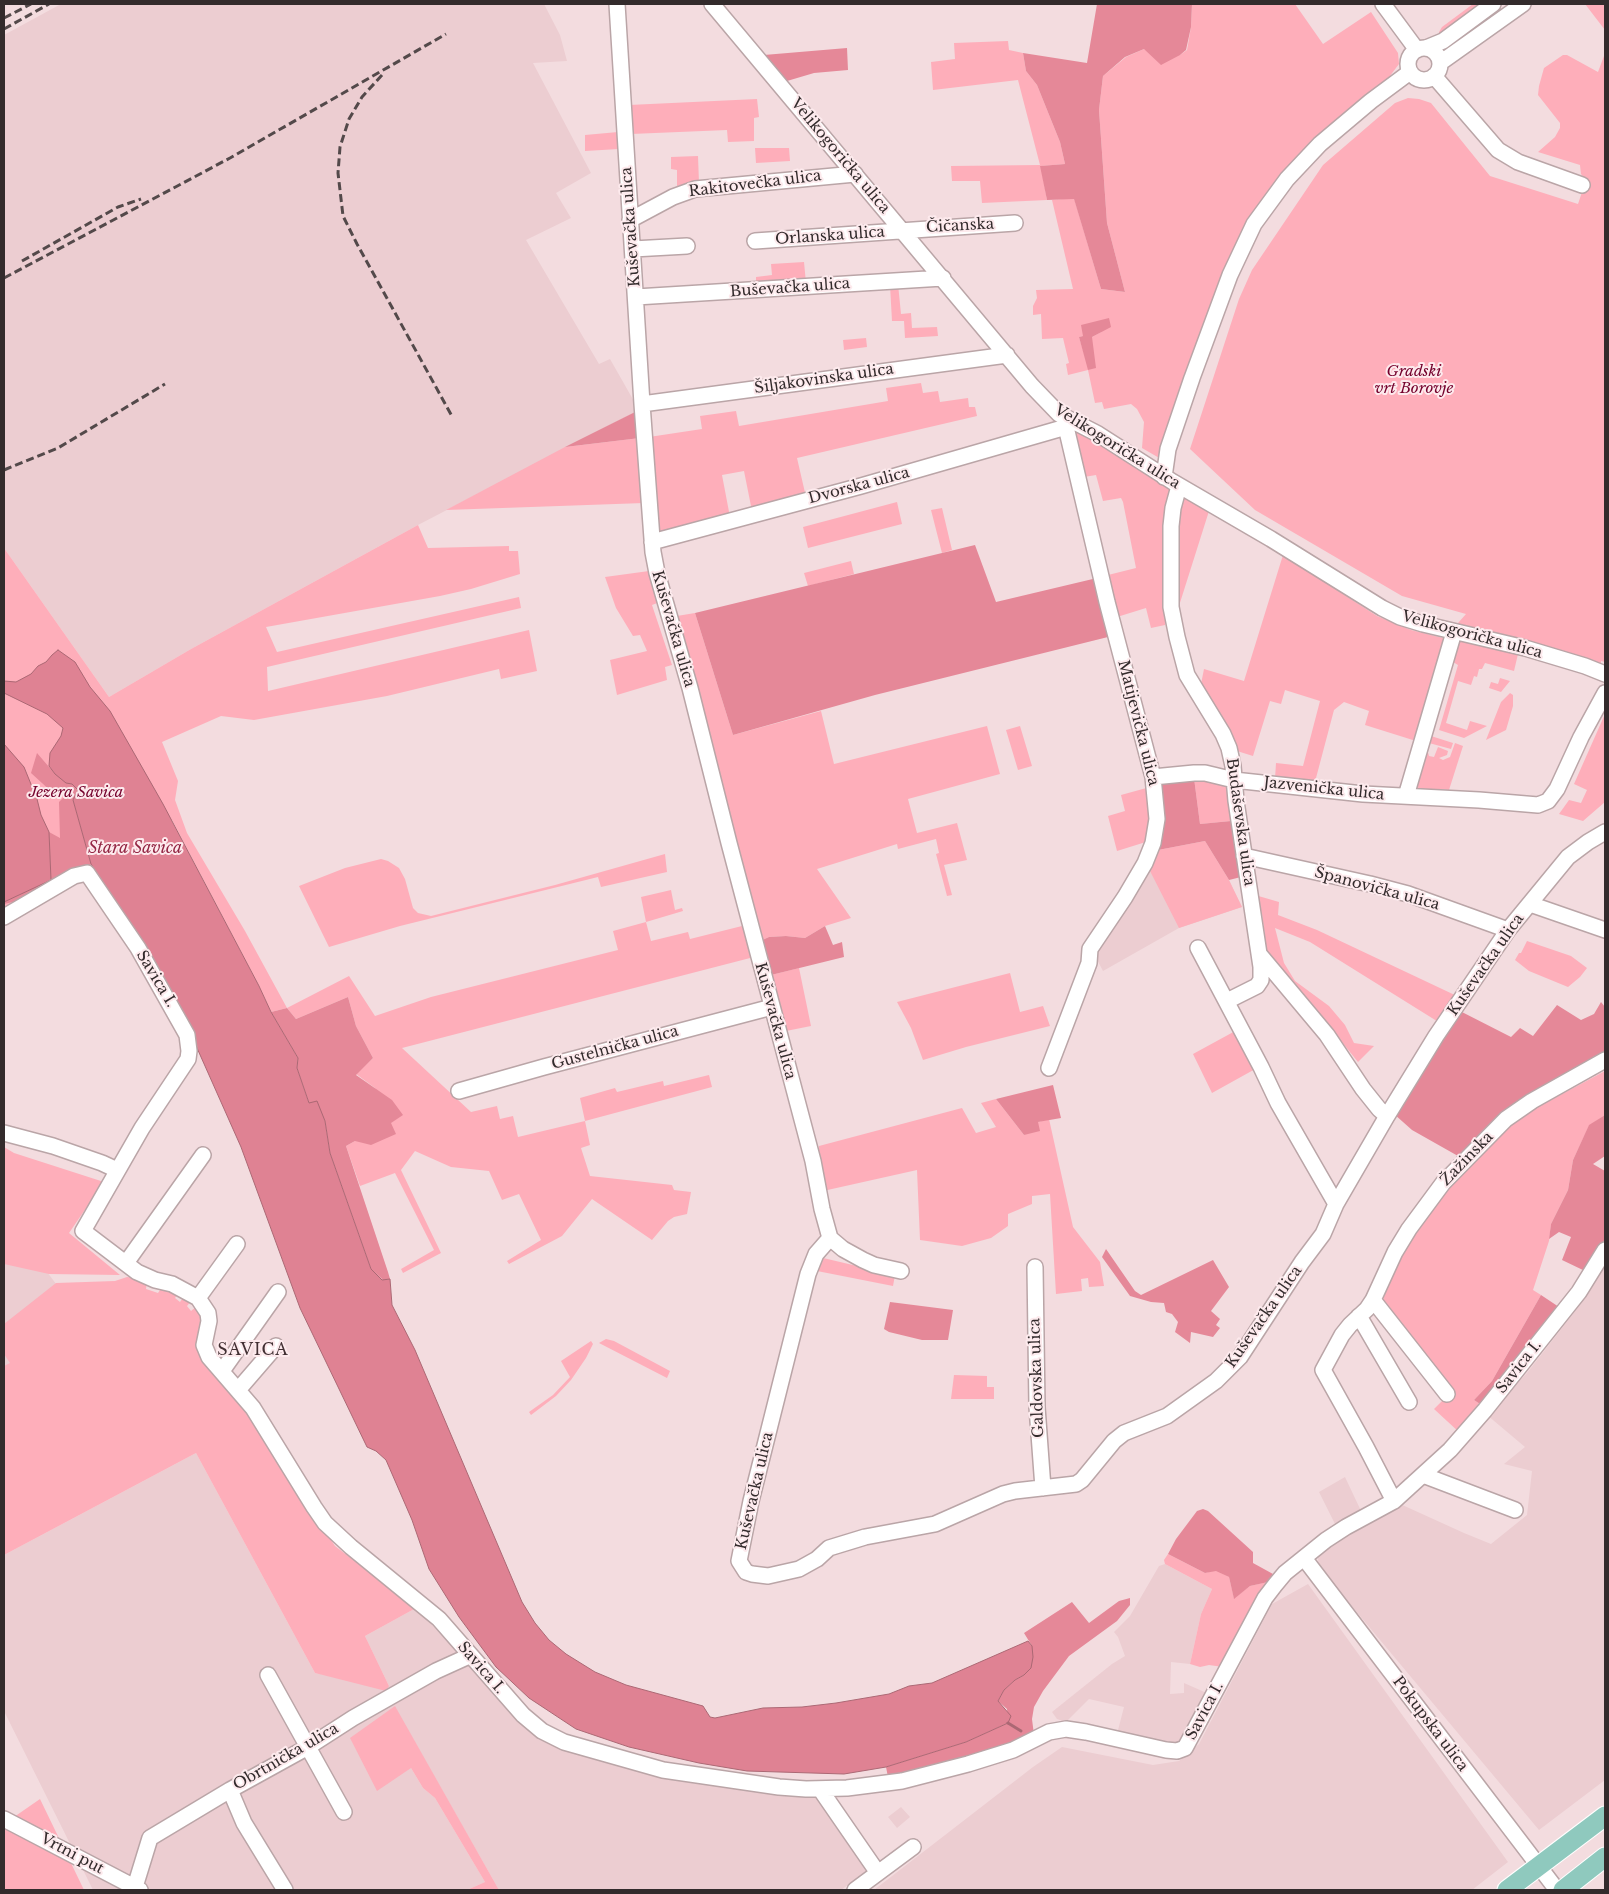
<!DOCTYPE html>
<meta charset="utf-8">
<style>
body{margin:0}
#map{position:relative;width:1609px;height:1894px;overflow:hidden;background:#f3dcdf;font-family:"Libre Baskerville",serif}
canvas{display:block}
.frame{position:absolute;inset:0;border:5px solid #332b2c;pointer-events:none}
</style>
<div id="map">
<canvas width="1609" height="1894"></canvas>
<div class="frame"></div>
</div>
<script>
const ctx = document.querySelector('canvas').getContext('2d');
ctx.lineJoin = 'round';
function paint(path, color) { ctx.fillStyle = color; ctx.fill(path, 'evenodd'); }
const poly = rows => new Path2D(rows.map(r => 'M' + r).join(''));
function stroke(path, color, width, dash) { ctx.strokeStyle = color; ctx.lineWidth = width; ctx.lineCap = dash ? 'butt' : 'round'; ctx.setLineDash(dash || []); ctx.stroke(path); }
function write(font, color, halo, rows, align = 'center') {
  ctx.font = font + ' "Libre Baskerville",serif'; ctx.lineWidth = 4; ctx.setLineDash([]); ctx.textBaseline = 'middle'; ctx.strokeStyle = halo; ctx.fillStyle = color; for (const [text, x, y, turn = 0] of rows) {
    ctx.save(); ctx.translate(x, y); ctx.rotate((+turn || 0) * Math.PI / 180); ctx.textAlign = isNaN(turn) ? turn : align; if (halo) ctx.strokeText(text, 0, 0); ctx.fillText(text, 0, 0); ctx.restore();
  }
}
paint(poly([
 [61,4,544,4,560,35,567,61,533,63,591,173,556,193,571,218,526,240,599,364,610,359,639,410,418,525,191,649,109,697,4,548,4,35],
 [1149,869,1229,880,1242,907,1179,928,1103,971,1093,952],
 [4,1258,41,1264,75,1309,4,1377],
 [1605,1265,1605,1780,1539,1830,1319,1567,1318,1559,1319,1553,1398,1503,1464,1533,1491,1544,1527,1515,1532,1471,1504,1464,1525,1447,1487,1415,1527,1373,1576,1310],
 [196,1453,315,1673,389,1686,365,1636,416,1608,517,1716,570,1750,697,1783,818,1796,833,1823,867,1871,841,1890,499,1890,394,1706,411,1768,423,1788,435,1798,485,1882,467,1890,93,1890,4,1711,4,1555],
 [1345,1477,1362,1513,1336,1526,1319,1492],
 [1165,1564,1212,1589,1201,1614,1190,1664,1171,1662,1170,1694,1184,1693,1184,1683,1209,1694,1178,1748,1117,1734,1124,1707,1089,1699,1066,1722,1057,1719,1052,1712,1112,1664,1125,1656,1118,1637,1114,1632,1130,1616,1159,1566],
 [1308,1584,1508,1862,1472,1890,874,1890,1033,1767,1062,1747,1153,1765,1179,1761,1199,1744,1272,1604],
 [901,1807,910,1817,897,1828,888,1817]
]), '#eccdd1');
paint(poly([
 [1192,4,1295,4,1323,44,1371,12,1398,53,1399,64,1383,85,1256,215,1161,459,1142,448,1144,422,1137,409,1131,404,1104,409,1102,402,1095,403,1088,370,1068,375,1066,364,1069,363,1063,338,1042,339,1041,314,1033,315,1033,306,1037,298,1036,290,1073,289,1052,200,1074,198,1101,289,1125,292,1107,223,1099,110,1103,76,1126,57,1144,49,1180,55,1187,50,1191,27],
 [1101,332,1092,337,1089,370,1079,337],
 [1473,4,1486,4,1439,37,1439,32,1442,27],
 [1585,4,1605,4,1605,30],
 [1605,33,1605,662,1601,661,1601,663,1459,626,1458,623,1466,614,1402,596,1255,510,1190,449,1239,299,1252,270,1323,165,1395,103,1408,98,1419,99,1431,103,1490,176,1578,204,1586,180,1581,174,1580,165,1538,152,1555,137,1560,128,1560,123,1538,95,1539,86,1544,68,1563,55,1567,55,1598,72,1604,56],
 [1008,41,1009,50,1023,53,1026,71,1037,85,1060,142,1065,164,1041,166,1047,200,982,203,980,181,952,181,951,166,1040,165,1018,80,933,90,931,62,955,59,954,43],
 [757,99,759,117,754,118,754,141,728,142,727,130,631,134,629,105],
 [618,132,619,149,585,151,585,135],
 [755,148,789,148,790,161,756,163],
 [698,156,699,183,677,186,677,170,671,169,671,157],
 [804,262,806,283,756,286,756,277,772,275,771,264],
 [898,284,901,314,911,313,912,328,937,327,938,336,905,338,904,321,892,321,890,285],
 [866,338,867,347,844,350,843,340],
 [921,383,923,393,938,391,940,402,968,398,969,407,975,407,977,416,797,458,806,497,752,511,744,471,722,475,730,517,661,535,657,532,649,437,702,429,700,416,736,411,739,426,888,401,886,388],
 [1075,428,1172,489,1165,602,1165,625,1151,628,1146,608,1117,617,1108,575,1136,568,1123,502,1121,498,1103,501,1096,475,1084,477,1073,429],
 [640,438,644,503,446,510,565,447],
 [1181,495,1209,511,1178,609,1176,557],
 [897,502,902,524,808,548,803,527],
 [942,508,952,550,942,553,931,510],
 [418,525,428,548,509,546,509,551,518,551,520,574,471,589,440,596,266,627,277,652,519,597,521,608,267,667,268,691,529,630,537,671,501,679,499,669,387,696,254,720,221,716,162,742,178,781,175,800,187,833,245,931,287,1008,349,976,375,1016,431,997,618,950,613,931,646,922,641,897,671,890,675,910,682,908,683,911,646,922,651,941,688,932,690,939,746,925,754,957,402,1048,471,1112,497,1106,500,1119,513,1116,518,1137,585,1121,580,1098,615,1088,617,1092,663,1081,664,1086,709,1075,712,1087,585,1121,590,1145,581,1148,590,1176,672,1185,674,1190,691,1192,687,1214,674,1217,668,1221,652,1240,592,1199,562,1236,509,1264,507,1261,541,1240,519,1194,502,1200,489,1171,451,1167,415,1151,401,1170,441,1253,403,1273,401,1269,434,1250,395,1173,360,1186,346,1146,355,1141,395,1134,375,1088,356,1074,373,1058,356,1026,348,997,296,1019,287,1008,271,1012,259,986,172,820,4,921,4,548,109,697,191,649],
 [1283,555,1377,616,1411,630,1447,639,1416,741,1365,725,1369,711,1344,702,1334,710,1316,778,1313,781,1275,779,1276,763,1303,766,1320,701,1285,690,1281,704,1270,701,1253,756,1237,751,1201,684,1204,669,1244,681],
 [851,561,854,574,808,586,804,573],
 [649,571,660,602,652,605,672,665,665,667,667,680,617,695,610,660,647,651,640,635,633,636,616,608,605,577],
 [695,613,733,735,821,711,834,764,987,726,1000,774,908,799,917,833,957,823,967,860,944,865,952,895,947,896,936,854,939,853,936,839,898,849,897,844,817,869,851,918,825,926,805,938,786,936,769,937,758,942,677,616],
 [1457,639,1518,654,1514,671,1485,663,1482,669,1479,669,1477,677,1474,676,1471,685,1458,681,1446,723,1467,730,1470,721,1487,726,1464,738,1439,730,1458,665,1453,662],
 [1500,678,1510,681,1501,692,1489,688,1491,682,1498,684],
 [1510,693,1513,695,1513,706,1506,730,1486,740,1501,702],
 [1605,714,1605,802,1583,821,1559,814,1569,800,1581,803,1587,790,1574,784],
 [1020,726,1032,766,1018,770,1006,730],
 [1431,736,1453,743,1451,749,1429,743,1427,749,1429,756,1434,757,1438,747,1448,751,1447,755,1439,758,1443,760,1450,757,1455,743,1463,746,1449,790,1439,789,1439,794,1420,790,1415,785],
 [1194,778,1206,778,1228,786,1231,821,1200,824],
 [1150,787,1151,794,1149,841,1117,851,1108,816,1125,811,1121,795],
 [1205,841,1229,880,1242,907,1179,928,1149,869,1158,850],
 [665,854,667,872,601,887,598,877,400,926,329,947,299,886,345,868,381,859,388,861,399,868,405,879,413,908,418,913,431,916,555,885],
 [1255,895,1279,902,1278,915,1317,930,1459,997,1440,1023,1310,942,1275,928,1284,963,1295,981,1329,1006,1345,1025,1354,1043,1374,1046,1358,1062,1333,1031,1270,962,1261,938,1265,936,1262,914,1257,914],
 [1527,941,1571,956,1587,968,1580,977,1568,987,1529,971,1515,960,1519,953,1521,953],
 [799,968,811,1026,781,1032,767,976],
 [1010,973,1020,1012,1043,1006,1050,1026,966,1047,923,1060,911,1028,897,1002],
 [1237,1030,1257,1068,1212,1093,1193,1054],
 [1605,1071,1605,1115,1589,1126,1573,1160,1568,1190,1551,1224,1549,1241,1533,1290,1541,1295,1492,1381,1474,1400,1483,1406,1460,1433,1434,1409,1445,1398,1382,1302,1399,1259,1438,1198,1510,1122],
 [996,1099,1024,1135,1038,1122,1049,1119,1073,1227,1100,1262,1104,1286,1089,1287,1088,1278,1081,1279,1082,1291,1056,1294,1050,1194,1032,1196,1032,1204,1008,1214,1008,1226,991,1238,962,1246,920,1240,917,1170,823,1191,817,1154,819,1146,962,1108,976,1133,996,1127,981,1103],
 [4,1147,14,1153,104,1182,69,1233,120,1275,49,1274,4,1264],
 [819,1257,895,1275,893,1286,812,1270],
 [127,1277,136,1278,147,1282,146,1289,158,1293,162,1287,179,1292,175,1298,180,1302,185,1295,192,1300,187,1306,191,1311,197,1306,202,1312,204,1324,200,1346,264,1436,291,1479,335,1546,416,1608,365,1636,389,1686,386,1691,315,1673,196,1453,4,1555,4,1366,10,1363,4,1354,4,1324,56,1283,115,1281],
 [606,1339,614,1341,670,1371,667,1378,599,1343],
 [591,1341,593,1344,586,1358,571,1380,556,1396,531,1415,529,1412,553,1395,570,1377,561,1361],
 [954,1375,987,1376,987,1387,994,1387,994,1399,951,1399],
 [1168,1554,1205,1573,1216,1570,1229,1577,1234,1598,1250,1586,1267,1582,1273,1574,1275,1575,1223,1667,1209,1665,1200,1667,1190,1664,1201,1614,1212,1589,1165,1564,1164,1560],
 [395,1706,499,1890,467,1890,485,1882,435,1798,423,1788,411,1768,377,1791,350,1738],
 [40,1799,84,1890,4,1890,4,1822,14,1817]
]), '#feaeba');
paint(poly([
 [1097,4,1192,4,1191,27,1186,50,1180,55,1161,65,1144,49,1125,57,1103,76,1099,110,1107,223,1125,292,1101,289,1074,199,1047,200,1040,166,1065,164,1060,142,1037,85,1026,71,1023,53,1087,63],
 [847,48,848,70,814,73,787,81,764,55],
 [1109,318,1111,327,1092,337,1096,368,1088,370,1079,337,1083,336,1081,325],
 [639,410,640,438,565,447],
 [975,545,996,602,1097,578,1112,636,875,695,733,735,695,613],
 [37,753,55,774,72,784,78,790,73,800,91,864,64,890,4,904,4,902,51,880,49,832,60,838,59,802,67,794,65,789,54,794,31,773],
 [1194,778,1200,824,1231,821,1241,877,1229,880,1205,841,1158,850,1160,785,1168,782],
 [825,926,833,945,842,942,844,957,767,976,758,942,769,937,786,936,805,938],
 [348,997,356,1026,373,1058,356,1075,392,1100,403,1115,391,1123,396,1134,371,1145,355,1141,346,1146,388,1272,390,1279,383,1280,371,1269,330,1153,325,1121,309,1103,297,1068,298,1058,271,1012,287,1008,296,1019],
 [1601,1002,1605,1007,1605,1051,1593,1057,1575,1071,1531,1092,1500,1113,1458,1156,1412,1130,1394,1114,1458,1010,1511,1037,1520,1028,1533,1036,1557,1005,1581,1020,1594,1014],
 [1053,1085,1061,1118,1038,1122,1040,1131,1024,1135,996,1099],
 [1605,1115,1605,1156,1593,1164,1605,1171,1605,1239,1585,1271,1562,1260,1571,1237,1559,1232,1549,1239,1551,1224,1568,1190,1573,1160,1589,1125],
 [1106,1249,1135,1291,1141,1295,1213,1260,1229,1287,1211,1311,1220,1319,1216,1325,1220,1328,1213,1337,1191,1332,1190,1343,1175,1332,1178,1322,1172,1314,1166,1312,1164,1303,1151,1302,1130,1296,1102,1257],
 [1541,1295,1559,1307,1483,1406,1474,1400,1492,1381],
 [890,1302,953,1310,948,1340,922,1340,889,1332,884,1329],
 [1203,1509,1208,1511,1253,1552,1253,1563,1273,1574,1268,1582,1250,1586,1234,1599,1229,1577,1216,1571,1205,1573,1168,1554,1176,1539,1197,1511],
 [1130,1598,1130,1605,1117,1621,1069,1656,1043,1691,1034,1707,1032,1719,1034,1735,982,1753,888,1777,886,1767,966,1742,1008,1723,1007,1709,998,1701,1004,1690,1015,1680,1024,1675,1032,1646,1024,1633,1072,1602,1089,1623,1119,1601]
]), '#e58898');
const water = poly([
 [58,650,75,662,90,687,110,711,163,804,259,986,271,1012,298,1058,297,1068,309,1103,317,1101,325,1121,330,1153,371,1269,382,1280,390,1279,392,1305,415,1350,522,1602,535,1623,549,1640,566,1654,595,1672,626,1685,703,1706,710,1717,715,1718,763,1708,802,1707,836,1703,889,1694,909,1686,932,1683,1028,1641,1032,1646,1033,1657,1031,1668,1024,1675,1015,1680,1004,1690,998,1701,1011,1716,1008,1723,966,1742,886,1767,844,1774,747,1771,699,1763,629,1747,576,1729,529,1698,496,1667,459,1617,429,1569,412,1520,386,1460,376,1451,367,1447,300,1308,241,1147,177,1003,91,864,73,800,78,790,72,784,66,783,55,774,49,766,50,753,61,736,63,728,47,714,4,693,4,681,16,682,31,674,38,666,46,662,52,655,58,650],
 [4,744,24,767,37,799,41,815,49,832,51,880,4,902,4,744]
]);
paint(water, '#df8293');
stroke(water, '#ab6874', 1);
stroke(poly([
 [1008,1723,1021,1731]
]), '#ab6874', 3);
const minor = poly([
 [617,4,642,404,653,552,657,573,690,688,729,843,813,1161,822,1209,830,1238,843,1249,863,1260,874,1265,901,1271],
 [712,4,1032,386,1059,414,1098,434,1173,482,1271,539,1382,608,1400,617,1423,624,1525,648,1585,666,1605,674],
 [1383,4,1417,50],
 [1426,48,1443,41,1493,4],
 '1408 64a16 16 0 1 1 32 0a16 16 0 1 1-32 0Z',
 [1440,63,1523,4],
 [1434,76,1498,150,1518,162,1582,185],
 [630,220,673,197,695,189,855,174],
 [755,241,1015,223],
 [633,249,687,246],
 [636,297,943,278],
 [642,404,1007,355],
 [1164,477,1168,449,1192,378,1230,275,1254,224,1287,179,1320,144,1371,101,1410,72],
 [1179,486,1173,508,1171,526,1171,607,1177,637,1187,675,1223,734,1229,748,1233,766,1236,801,1261,967,1261,980,1257,986,1227,1001],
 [652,542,861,486,1066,427],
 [1153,777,1194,773,1205,773,1234,780,1363,794,1479,800,1538,805,1548,801,1557,789,1581,737,1605,693],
 [1406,796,1454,632],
 [1244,856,1370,884,1408,894,1508,930],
 [1530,904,1605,930],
 [4,917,74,876,87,873,138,948,187,1035,189,1051,188,1059,142,1128,83,1231,137,1272,155,1280,172,1284,198,1298,208,1313,209,1321,204,1345,209,1357,253,1408,314,1507,325,1523,351,1547,439,1619,523,1715,542,1731,564,1742,663,1770,779,1787,806,1789,847,1788,902,1781,968,1764,1013,1750,1049,1732,1066,1729,1086,1732,1166,1750,1177,1751,1185,1748,1265,1598,1275,1585,1285,1573,1326,1540,1346,1527,1394,1501,1450,1450,1485,1410,1579,1292,1605,1250],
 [1198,948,1261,1067,1278,1103,1336,1204],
 [1260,955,1327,1035,1363,1089,1379,1109,1387,1116],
 [1049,1068,1089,963,1090,949,1125,897,1145,863,1153,843,1157,819,1153,777,1107,602,1066,427,1068,420],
 [459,1091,544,1067,772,1007],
 [4,1133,53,1146,102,1163,117,1170],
 [830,1238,816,1254,808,1274,751,1501,739,1561,746,1572,752,1574,768,1576,799,1569,817,1559,829,1548,865,1537,935,1524,1003,1494,1015,1491,1076,1484,1082,1480,1114,1441,1124,1433,1167,1416,1216,1381,1240,1357,1302,1262,1323,1234,1336,1204,1387,1116,1436,1036,1508,930,1568,857,1588,842,1605,832],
 [126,1263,203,1155],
 [1035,1267,1037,1407,1043,1488],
 [198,1298,237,1244],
 [1373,1300,1447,1394],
 [1359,1316,1409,1402],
 [222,1371,278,1292],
 [238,1390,276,1346],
 [1423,1475,1515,1510],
 [1394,1501,1366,1447,1323,1370,1342,1335,1350,1325,1367,1309,1373,1300,1395,1252,1409,1229,1443,1183,1506,1119,1532,1101,1605,1060],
 [1304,1558,1557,1890],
 [268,1675,344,1812],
 [820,1789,878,1873],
 [230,1790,244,1823,285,1890],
 [4,1819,140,1890],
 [134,1890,150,1838,230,1790,308,1747,353,1718,436,1671,469,1656],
 [855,1890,913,1847]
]);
const major = poly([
 [1507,1890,1605,1816],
 [1563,1890,1605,1857]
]);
stroke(minor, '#baa5a7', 18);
stroke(major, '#fff', 21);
stroke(minor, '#fff', 15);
stroke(major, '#8fc9be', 19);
stroke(poly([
 [4,18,31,4],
 [4,29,49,4],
 [382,75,362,97,349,119,340,147,338,173,343,216,357,244,453,418],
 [22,261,118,207,141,199],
 [4,278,230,158,446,34],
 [4,470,58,448,165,384]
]), '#53494a', 3, [8, 4]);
write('15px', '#332b2c', '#fdeaed', [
 ["Velikogorička ulica",840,156,50],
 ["Rakitovečka ulica",755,184,-7],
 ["Čičanska",960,226,-3],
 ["Kuševačka ulica",631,227,-94],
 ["Orlanska ulica",830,236,-4],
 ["Buševačka ulica",790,288,-4],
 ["Šiljakovinska ulica",824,379,-8],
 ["Velikogorička ulica",1117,447,32],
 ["Dvorska ulica",859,486,-15],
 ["Kuševačka ulica",673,629,74],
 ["Velikogorička ulica",1472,635,15],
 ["Matijevička ulica",1138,723,76],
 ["Jazvenička ulica",1324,789,6],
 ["Budaševska ulica",1240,822,82],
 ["Španovička ulica",1377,889,15],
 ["Kuševačka ulica",1486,965,-55],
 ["Savica I.",156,979,59],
 ["Kuševačka ulica",775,1021,75],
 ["Gustelnička ulica",615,1048,-15],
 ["Žažinska",1467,1159,-46],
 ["Kuševačka ulica",1264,1317,-55],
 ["Savica I.",1519,1367,-52],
 ["Galdovska ulica",1037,1378,-92],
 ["Kuševačka ulica",755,1491,-77],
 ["Savica I.",481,1668,49],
 ["Savica I.",1205,1711,-62],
 ["Pokupska ulica",1430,1724,53],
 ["Obrtnička ulica",286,1757,-30],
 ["Vrtni put",72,1854,28]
]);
write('italic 15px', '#74002c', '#fdeaed', [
 ["Gradski",1414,372],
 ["vrt Borovje",1414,389],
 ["Jezera Savica",76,793]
]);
write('italic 16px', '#932644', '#fdeaed', [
 ["Stara Savica",135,848]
]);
ctx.letterSpacing = '1px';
write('16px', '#423033', '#fdeaed', [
 ["SAVICA",253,1350]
]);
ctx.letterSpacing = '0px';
</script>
